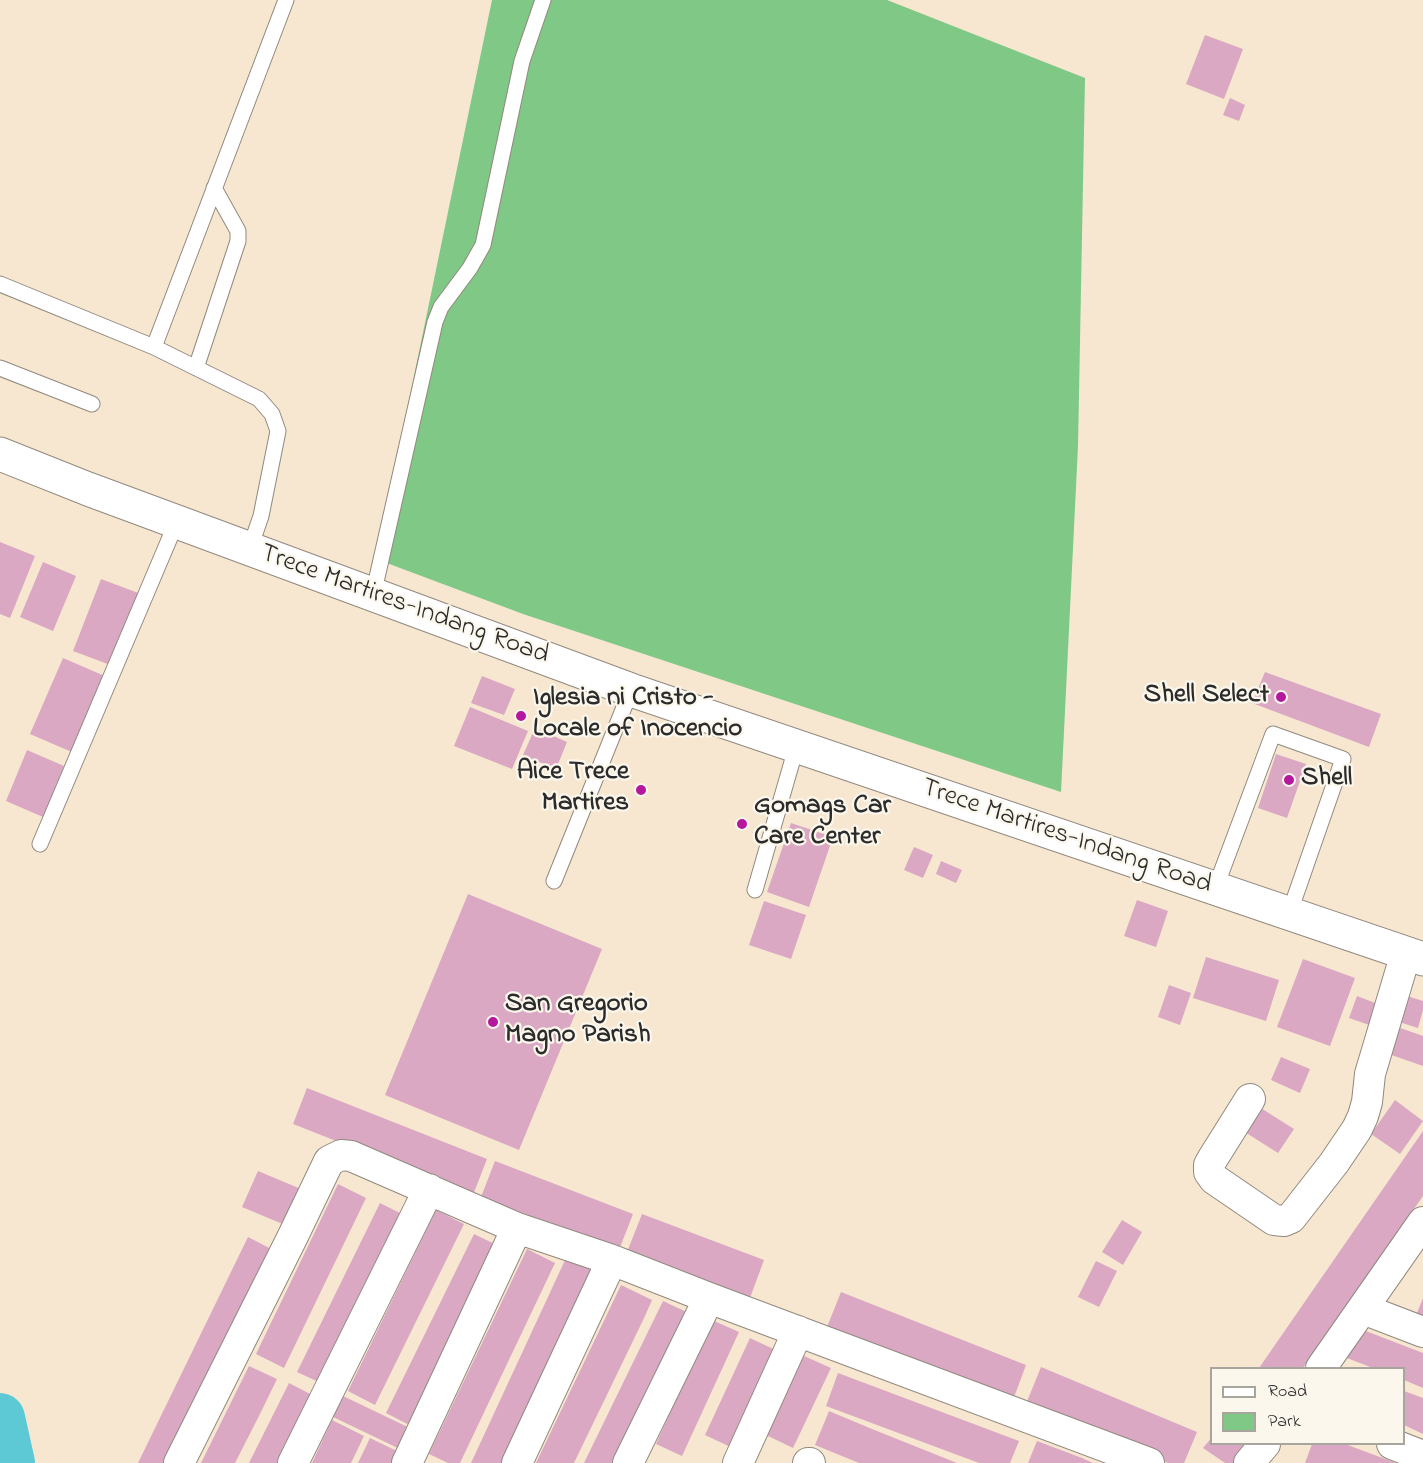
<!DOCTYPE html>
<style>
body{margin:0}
#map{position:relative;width:1423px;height:1463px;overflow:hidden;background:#f7e7d1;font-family:"Indie Flower",sans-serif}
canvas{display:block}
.legend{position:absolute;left:1210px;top:1367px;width:195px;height:78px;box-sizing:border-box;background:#fbf7ec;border:2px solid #a8a59f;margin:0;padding:8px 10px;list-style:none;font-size:18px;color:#2b2b2b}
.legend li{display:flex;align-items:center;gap:12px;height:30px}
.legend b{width:30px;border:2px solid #a8a59f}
</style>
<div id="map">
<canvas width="1423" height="1463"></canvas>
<ul class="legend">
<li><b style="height:8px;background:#fff"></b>Road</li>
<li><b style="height:16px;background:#7fc885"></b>Park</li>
</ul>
</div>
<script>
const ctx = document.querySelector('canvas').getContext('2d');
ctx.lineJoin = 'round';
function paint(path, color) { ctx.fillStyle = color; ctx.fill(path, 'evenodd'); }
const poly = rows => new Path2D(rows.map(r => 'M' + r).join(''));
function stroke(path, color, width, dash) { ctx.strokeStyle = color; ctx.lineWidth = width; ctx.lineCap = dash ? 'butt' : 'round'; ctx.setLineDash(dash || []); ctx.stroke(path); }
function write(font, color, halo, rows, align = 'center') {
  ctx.font = font + ' "Indie Flower",sans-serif'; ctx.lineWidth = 4.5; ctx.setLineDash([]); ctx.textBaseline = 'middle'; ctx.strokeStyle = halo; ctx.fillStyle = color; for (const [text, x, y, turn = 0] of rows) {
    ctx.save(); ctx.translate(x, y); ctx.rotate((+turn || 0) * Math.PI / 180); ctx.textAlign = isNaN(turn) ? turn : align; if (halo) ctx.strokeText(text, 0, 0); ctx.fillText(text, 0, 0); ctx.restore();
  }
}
paint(poly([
 [492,0,887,0,1085,78,1078,446,1061,792,523,614,376,559]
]), '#7fc885');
stroke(poly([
 [0,1418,10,1463]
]), '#5dc9d5', 50);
paint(poly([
 [1205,35,1243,49,1224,99,1186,84],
 [1230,98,1245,105,1239,121,1223,115],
 [0,542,35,556,10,618,0,614],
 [43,562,76,576,53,631,20,617],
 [101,579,141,594,113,666,73,651],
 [63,658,107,677,74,753,30,734],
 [1265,672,1381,714,1369,747,1252,703],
 [482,676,515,689,504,715,471,703],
 [470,707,528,731,512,769,454,746],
 [535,728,567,742,556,769,523,755],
 [27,750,64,766,43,817,6,801],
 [1276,754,1306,764,1287,818,1258,808],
 [791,823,833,837,809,907,767,892],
 [914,847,933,855,923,878,904,870],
 [941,861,962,870,956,883,936,874],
 [468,894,602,949,519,1150,385,1095],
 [1137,900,1168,911,1156,947,1124,936],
 [764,901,806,915,791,959,749,945],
 [1206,957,1279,980,1266,1021,1193,998],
 [1303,959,1355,978,1330,1046,1277,1027],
 [1169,985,1191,993,1180,1025,1158,1017],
 [1404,995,1423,1001,1423,1010,1418,1028,1396,1021],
 [1357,996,1383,1006,1375,1027,1349,1018],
 [1389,1024,1423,1036,1423,1066,1380,1051],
 [1281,1057,1310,1069,1300,1093,1271,1080],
 [307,1088,487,1159,473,1195,293,1124],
 [1395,1100,1423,1121,1400,1154,1371,1134],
 [1256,1105,1294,1129,1278,1153,1240,1129],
 [1423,1131,1423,1196,1360,1286,1303,1368,1259,1368],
 [495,1161,633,1214,619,1250,481,1197],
 [258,1171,301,1189,285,1225,242,1207],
 [338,1184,366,1198,284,1368,256,1354],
 [380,1203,408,1217,325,1385,297,1372],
 [436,1210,464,1224,375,1405,348,1391],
 [642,1214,764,1260,750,1298,627,1252],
 [1122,1220,1142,1232,1123,1265,1102,1252],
 [474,1234,503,1248,415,1428,386,1413],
 [248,1237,277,1252,174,1463,138,1463],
 [527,1249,555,1263,460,1463,448,1463,429,1454],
 [566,1258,598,1273,510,1463,471,1463],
 [1096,1261,1117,1271,1099,1307,1078,1297],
 [621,1285,652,1300,645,1316,574,1463,536,1463],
 [841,1292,1026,1365,1013,1400,827,1327],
 [1423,1298,1423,1323,1414,1320],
 [663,1301,693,1315,621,1463,584,1463],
 [712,1320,739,1332,682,1456,656,1444],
 [1358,1328,1423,1353,1423,1388,1404,1380,1404,1368,1373,1368,1347,1358],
 [750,1338,784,1354,739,1451,705,1435],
 [804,1356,831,1368,793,1448,766,1435],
 [249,1366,277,1379,260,1414,235,1463,201,1463],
 [1041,1367,1197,1432,1184,1463,1168,1463,1026,1404],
 [838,1373,1019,1441,1010,1463,979,1463,826,1406],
 [289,1383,316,1397,283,1463,249,1463],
 [1404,1391,1423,1398,1423,1434,1404,1425],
 [341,1395,416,1431,406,1452,331,1416],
 [829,1411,872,1429,957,1463,859,1463,815,1445],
 [332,1420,364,1436,351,1463,312,1463],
 [1212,1437,1212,1444,1251,1444,1237,1463,1225,1463,1203,1448],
 [370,1438,403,1454,399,1463,358,1463],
 [1037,1441,1082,1458,1093,1463,1028,1463],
 [1312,1444,1345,1444,1396,1463,1305,1463]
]), '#daa8c2');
const lane = poly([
 [0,284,154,347,259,399,272,414,278,431,261,516,250,548],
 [154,347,286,0],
 [0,368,92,404],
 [196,368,238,241,238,231,214,188],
 [373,595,435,322,441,307,470,268,483,245,522,61,543,0],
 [40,844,177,521],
 [554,881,631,690],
 [1215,889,1273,734,1343,759,1289,914],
 [755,890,796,748]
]);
const street = poly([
 [1250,1099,1213,1158,1209,1165,1209,1172,1214,1179,1274,1220,1284,1221,1291,1218,1334,1163,1357,1129,1363,1116,1367,1102,1370,1074,1406,953],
 [1363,1309,1423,1332],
 [1321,1368,1423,1222],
 [1392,1444,1423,1456],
 [179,1463,292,1238,329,1161,341,1155,351,1156,517,1228,612,1260,709,1298,1149,1463],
 [293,1463,429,1189],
 [407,1463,517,1228],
 [517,1463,612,1260],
 [628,1463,709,1298],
 [738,1463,798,1331],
 [808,1463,810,1463],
 [1249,1463,1265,1444]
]);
const primary = poly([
 [0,454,88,489,631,690,1423,959]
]);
stroke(lane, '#91897e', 17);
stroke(street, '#91897e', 32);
stroke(primary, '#91897e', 35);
stroke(lane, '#fff', 15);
stroke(street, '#fff', 30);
stroke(primary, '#fff', 33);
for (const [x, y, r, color] of [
 [1281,697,6,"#b5179e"],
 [521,716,6,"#b5179e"],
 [1289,780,6,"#b5179e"],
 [641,790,6,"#b5179e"],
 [742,824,6,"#b5179e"],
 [493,1022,6,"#b5179e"]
]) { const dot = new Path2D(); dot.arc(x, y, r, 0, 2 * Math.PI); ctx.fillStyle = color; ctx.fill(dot); stroke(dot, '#fbf7ec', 2); }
write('27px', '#2b2b2b', '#fbf7ec', [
 ["Trece Martires-Indang Road",404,606,20],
 ["Trece Martires-Indang Road",1066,838,19]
]);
write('bold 27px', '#2b2b2b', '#fbf7ec', [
 ["Shell Select",1269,697,"right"],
 ["Iglesia ni Cristo -",533,700],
 ["Locale of Inocencio",533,731],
 ["Aice Trece",629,774,"right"],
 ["Martires",629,805,"right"],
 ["Shell",1301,780],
 ["Gomags Car",754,808],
 ["Care Center",754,839],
 ["San Gregorio",505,1006],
 ["Magno Parish",505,1037]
], 'left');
</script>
